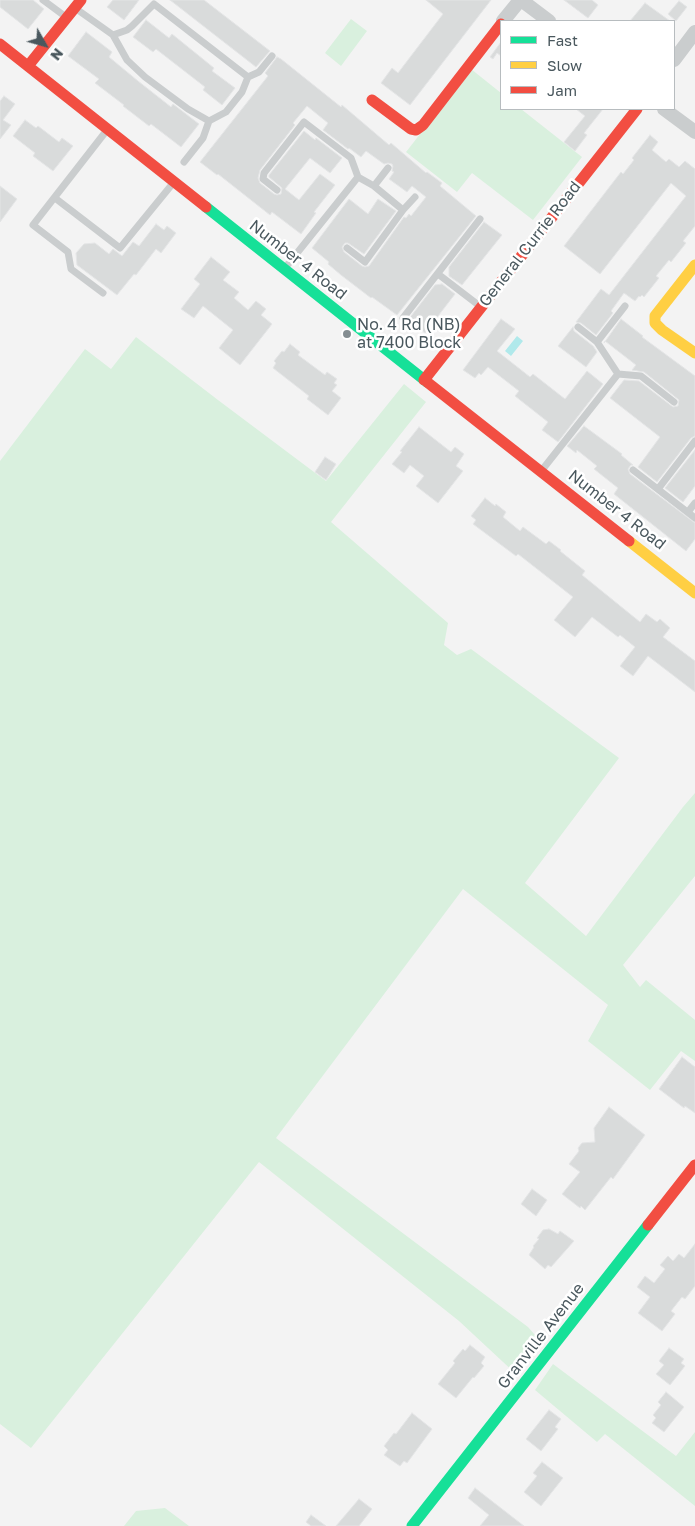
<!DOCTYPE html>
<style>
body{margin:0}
#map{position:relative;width:695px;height:1526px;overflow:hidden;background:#f3f3f3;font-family:"Golos Text",sans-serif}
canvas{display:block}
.legend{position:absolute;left:500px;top:20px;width:175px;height:90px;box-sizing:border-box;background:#fff;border:1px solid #b7bcbf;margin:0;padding:6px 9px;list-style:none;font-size:15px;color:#4a585e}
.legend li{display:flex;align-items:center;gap:10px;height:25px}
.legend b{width:25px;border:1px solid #b7bcbf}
.north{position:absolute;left:20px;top:20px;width:50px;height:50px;-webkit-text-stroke:4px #fff;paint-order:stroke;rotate:128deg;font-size:14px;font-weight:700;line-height:20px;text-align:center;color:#4a585e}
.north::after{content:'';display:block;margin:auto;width:18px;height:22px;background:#4a585e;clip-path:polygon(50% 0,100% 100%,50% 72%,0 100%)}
</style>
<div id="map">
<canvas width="695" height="1526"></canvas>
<ul class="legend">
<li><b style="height:6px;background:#16e098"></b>Fast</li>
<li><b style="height:6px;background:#ffcf43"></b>Slow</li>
<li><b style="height:6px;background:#f24e42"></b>Jam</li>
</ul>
<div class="north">N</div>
</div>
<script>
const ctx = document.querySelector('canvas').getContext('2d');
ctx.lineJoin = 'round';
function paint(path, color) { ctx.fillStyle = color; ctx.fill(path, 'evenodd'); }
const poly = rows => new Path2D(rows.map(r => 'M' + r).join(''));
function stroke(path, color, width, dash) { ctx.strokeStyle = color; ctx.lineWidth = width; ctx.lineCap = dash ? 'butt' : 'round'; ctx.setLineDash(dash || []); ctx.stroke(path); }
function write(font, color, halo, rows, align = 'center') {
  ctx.font = font + ' "Golos Text",sans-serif'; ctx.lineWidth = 5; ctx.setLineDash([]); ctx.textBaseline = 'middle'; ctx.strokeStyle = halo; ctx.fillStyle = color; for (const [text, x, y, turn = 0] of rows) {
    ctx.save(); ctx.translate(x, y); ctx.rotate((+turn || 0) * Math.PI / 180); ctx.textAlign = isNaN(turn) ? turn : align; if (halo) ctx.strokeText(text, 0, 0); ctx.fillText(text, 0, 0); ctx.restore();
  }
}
paint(poly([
 [351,19,367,31,341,66,325,53],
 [471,69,501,93,501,109,521,109,582,157,533,220,472,173,457,192,406,152],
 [136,337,218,400,326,481,404,384,426,402,331,522,448,623,444,645,457,655,471,649,619,758,525,883,586,936,683,807,695,793,695,876,623,965,640,987,646,980,695,1020,695,1061,681,1051,650,1090,588,1041,608,1005,463,889,276,1138,528,1327,541,1342,517,1375,459,1321,259,1162,31,1448,0,1424,0,461,85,349,111,369],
 [553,1364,676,1456,695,1432,695,1506,605,1434,597,1442,535,1390],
 [165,1508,189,1526,124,1526,136,1511]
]), '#d9f0de');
paint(poly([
 [517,336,523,341,511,356,505,351]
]), '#b0e9eb');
const building = poly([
 [0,0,33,0,44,9,28,29,0,7,0,0],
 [113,0,139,0,124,20,107,7,113,0],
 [170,0,204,0,270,51,256,67,170,0],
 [426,0,491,0,410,105,381,83,392,68,398,73,443,14,426,0],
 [564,0,592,0,598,5,588,18,564,0],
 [679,1,687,7,676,21,668,14,679,1],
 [645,3,670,21,630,21,645,3],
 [146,20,169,38,172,34,214,68,212,71,235,88,222,105,203,90,205,87,156,49,153,52,133,37,146,20],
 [86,32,112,52,109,57,138,81,171,107,173,104,199,124,181,147,151,124,149,126,123,106,124,105,95,83,99,79,68,56,86,32],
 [501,42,501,56,497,53,493,59,490,57,501,42],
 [277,57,281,59,341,107,342,105,389,145,391,143,426,173,427,172,442,183,440,186,476,216,397,315,372,297,371,298,341,275,328,264,329,262,312,248,349,199,368,214,378,199,396,211,364,254,348,243,345,243,342,247,344,252,362,266,365,267,369,266,404,217,406,218,409,214,411,216,426,197,412,186,407,192,389,179,394,172,392,171,393,166,392,164,388,163,384,164,366,151,361,157,349,148,348,149,323,130,328,123,307,106,293,123,295,125,260,170,258,178,260,183,274,194,277,195,281,194,282,188,269,177,269,175,304,131,315,140,316,138,342,158,330,173,310,158,285,189,299,200,320,174,335,185,314,212,316,213,301,234,272,212,270,215,218,174,217,175,200,162,268,76,265,73,277,57],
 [4,96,15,104,3,120,11,125,0,139,0,101,4,96],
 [576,109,603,109,584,133,587,135,575,151,564,142,585,116,576,109],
 [25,120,36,128,38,126,59,142,62,138,73,146,53,171,33,156,35,153,13,136,25,120],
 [650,135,658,142,652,150,666,162,669,159,679,167,685,161,695,169,695,226,683,241,686,243,671,262,669,260,656,276,659,278,644,297,642,295,640,297,639,296,635,301,624,293,611,311,613,313,596,335,581,323,576,322,601,289,609,295,686,196,671,183,600,274,564,246,621,172,623,174,634,160,632,158,650,135],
 [0,186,17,199,0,222,0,186],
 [484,222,502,235,462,285,449,276,449,267,484,222],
 [156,224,164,230,167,226,176,233,161,253,156,249,136,275,134,274,117,295,77,265,76,253,84,244,95,243,109,254,113,249,122,256,133,242,139,246,156,224],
 [211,257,230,272,223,280,239,292,234,298,248,310,256,301,266,309,261,315,272,324,240,365,219,348,233,330,203,306,194,318,181,309,200,284,194,279,211,257],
 [442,284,455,294,425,333,408,320,435,285,442,284],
 [501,319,515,329,497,351,530,377,533,374,565,399,587,371,603,384,558,442,542,430,548,422,515,396,519,391,488,367,481,375,479,373,475,378,463,370,501,319],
 [621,319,643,336,642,337,695,376,695,436,691,438,657,482,638,467,660,437,610,398,624,380,639,381,673,407,678,406,679,400,644,372,632,370,636,365,605,341,604,343,621,319],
 [573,327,574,331,593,346,597,352,586,367,558,346,573,327],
 [290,344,300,352,298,355,325,375,327,372,337,379,334,383,337,385,332,391,341,398,328,415,307,399,309,396,273,368,276,363,274,361,282,351,284,352,290,344],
 [584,426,622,454,621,455,633,465,631,465,628,469,630,474,695,523,695,539,686,551,614,494,618,488,594,469,597,466,577,450,576,453,567,446,584,426],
 [419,427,451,452,455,447,464,454,456,466,463,471,438,503,416,486,424,476,410,465,404,473,392,464,402,452,400,451,419,427],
 [695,450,695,486,683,502,665,488,695,450],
 [325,457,336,464,326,480,315,472,325,457],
 [485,498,495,506,496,504,506,512,503,517,520,531,523,527,546,544,549,541,561,550,560,551,585,571,582,575,640,622,646,614,657,622,660,619,670,628,663,637,695,661,695,692,648,656,633,676,620,666,635,647,620,635,618,637,592,617,575,637,554,620,573,597,518,554,516,556,473,524,476,520,471,516,485,498],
 [682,1057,695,1067,695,1113,685,1106,684,1108,659,1089,682,1057],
 [609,1107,645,1135,613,1179,611,1177,585,1210,581,1206,580,1208,562,1194,580,1172,569,1164,579,1151,578,1148,582,1143,595,1142,594,1128,609,1107],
 [532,1189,547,1200,536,1216,521,1204,532,1189],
 [549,1229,558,1234,560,1231,574,1241,551,1267,548,1265,545,1269,529,1255,534,1247,533,1246,539,1239,537,1238,543,1230,549,1229],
 [695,1244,695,1286,685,1299,682,1297,671,1311,675,1314,662,1331,638,1313,650,1297,637,1287,645,1276,654,1283,665,1269,660,1265,668,1256,673,1261,679,1254,684,1258,695,1244],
 [470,1345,485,1357,481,1363,484,1366,474,1378,473,1377,456,1398,438,1384,455,1363,453,1361,463,1349,465,1351,470,1345],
 [669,1348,684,1359,681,1363,685,1366,670,1385,656,1374,664,1365,659,1361,669,1348],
 [666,1392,684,1407,664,1432,652,1423,656,1418,653,1415,661,1405,658,1402,666,1392],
 [549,1410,561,1419,555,1427,558,1429,541,1451,526,1439,549,1410],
 [412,1413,432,1429,407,1463,404,1461,400,1466,384,1455,388,1450,384,1446,394,1433,396,1434,412,1413],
 [542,1462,563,1478,541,1506,524,1492,537,1476,533,1473,542,1462],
 [475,1488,524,1526,480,1526,489,1515,468,1498,475,1488],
 [359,1499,372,1509,359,1526,336,1526,359,1499],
 [311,1515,326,1526,311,1526,306,1522,311,1515]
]);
paint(building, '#d9dbdb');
stroke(building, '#e4e5e6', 1);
stroke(poly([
 [43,0,66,17],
 [75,8,113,35,127,30,132,26,154,4,248,77,259,72,272,56],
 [113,35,127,60,145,77,188,109,209,121,226,112,242,92,248,77],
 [184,162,203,138,209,121],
 [374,186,388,168],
 [277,190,263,179,264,173,304,122,351,158,358,177,374,186,403,210],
 [55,198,120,248,174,182],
 [347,248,365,262,403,210,415,197],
 [285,268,358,177],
 [438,274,481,307],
 [103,293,71,269,68,252,33,225,107,130],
 [403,318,480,219],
 [578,327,597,342,618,374,641,376,674,402],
 [597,342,625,306],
 [542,470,618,374],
 [633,470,695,518],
 [658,489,695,441],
 [688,512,695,503]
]), '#cacdce', 7);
stroke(poly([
 [521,0,549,21],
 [503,21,520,0],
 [674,60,695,32],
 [664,109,695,132]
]), '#cacdce', 14);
stroke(poly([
 [206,207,427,382],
 [412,1526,648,1225]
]), '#16e098', 11);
stroke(poly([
 [695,265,655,316,655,323,662,330,695,353],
 [629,541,695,593]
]), '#ffcf43', 11);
stroke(poly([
 [0,44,206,207],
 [28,66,81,0],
 [372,100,411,129,416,130,423,125,501,24],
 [424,380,637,109],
 [427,382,629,541],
 [648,1225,695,1165]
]), '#f24e42', 11);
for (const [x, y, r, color] of [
 [347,334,5,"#858e92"]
]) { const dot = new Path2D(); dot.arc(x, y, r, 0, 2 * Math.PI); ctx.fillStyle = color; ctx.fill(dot); stroke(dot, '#fff', 2); }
write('16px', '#4a585e', '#fff', [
 ["General Currie Road",530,244,-52],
 ["Number 4 Road",298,260,38],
 ["Number 4 Road",617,510,38],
 ["Granville Avenue",541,1336,-52]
]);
write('16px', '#4a585e', '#fff', [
 ["No. 4 Rd (NB)",357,325],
 ["at 7400 Block",357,343]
], 'left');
</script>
